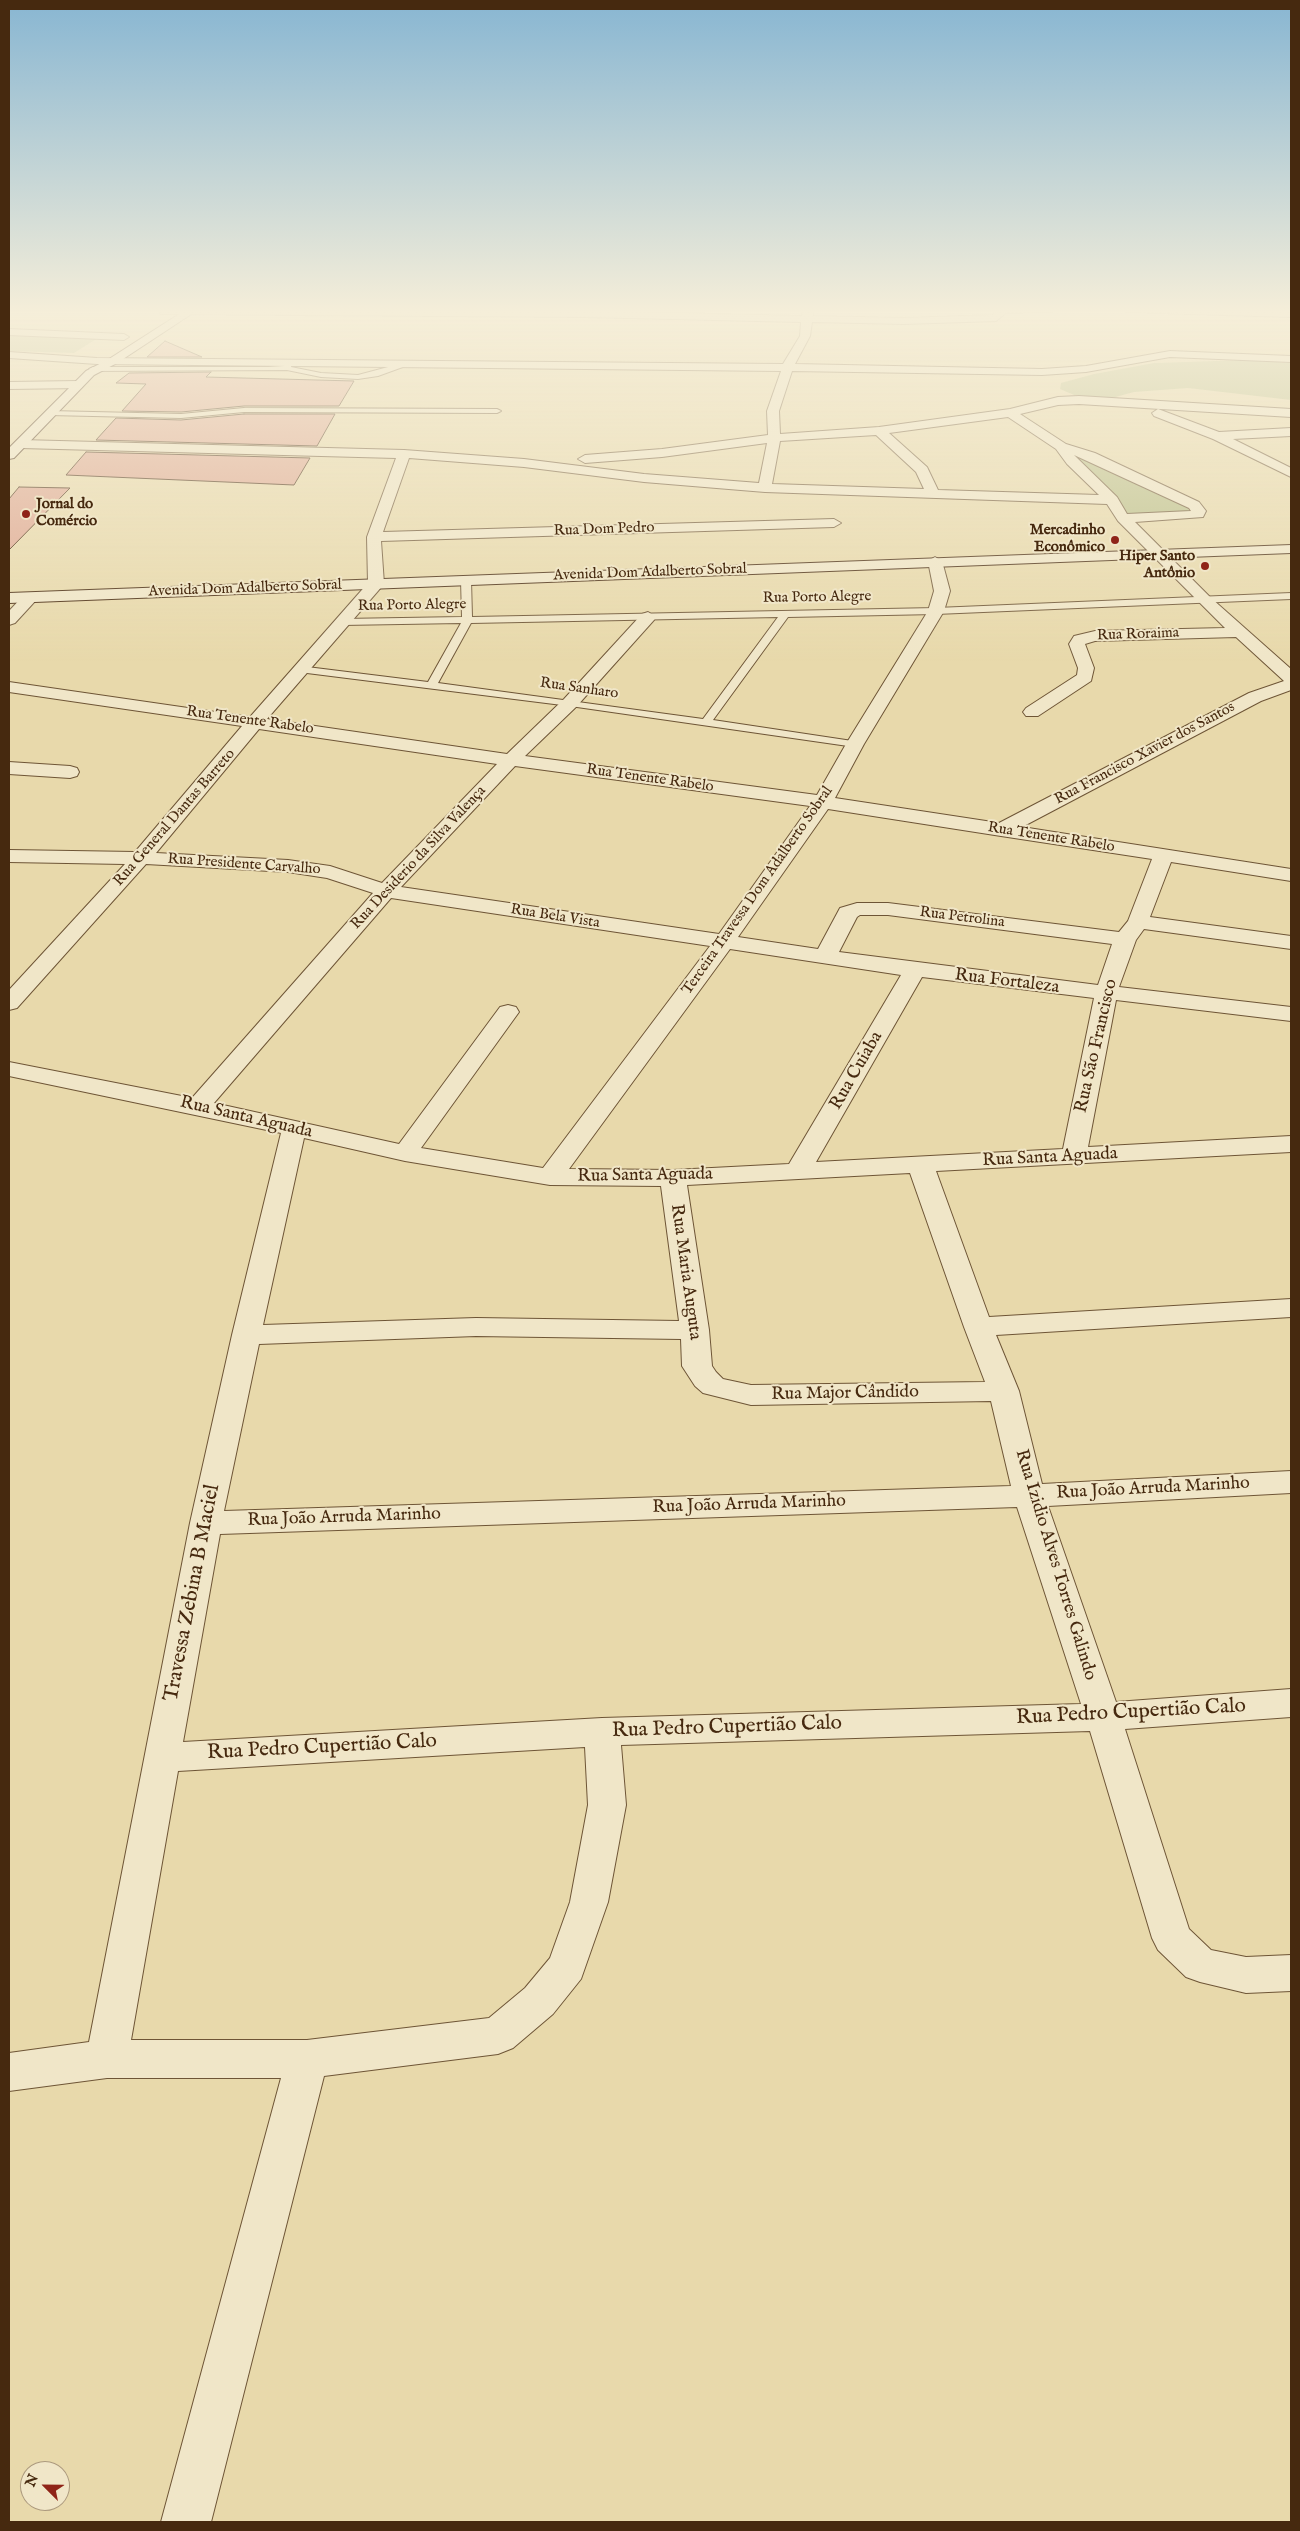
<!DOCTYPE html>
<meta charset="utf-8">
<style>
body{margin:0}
#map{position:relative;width:1300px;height:2531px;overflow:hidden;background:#e8d9ab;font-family:"IM FELL English",serif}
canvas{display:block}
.frame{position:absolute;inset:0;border:10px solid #46290f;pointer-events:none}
.north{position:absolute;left:20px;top:2461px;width:50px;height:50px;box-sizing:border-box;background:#f0e6c8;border:1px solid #ac9a7e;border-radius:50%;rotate:293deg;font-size:14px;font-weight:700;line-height:20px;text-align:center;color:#46290f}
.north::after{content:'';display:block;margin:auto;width:18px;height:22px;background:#8f2418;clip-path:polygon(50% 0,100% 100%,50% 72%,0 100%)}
</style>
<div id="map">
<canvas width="1300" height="2531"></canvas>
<div class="frame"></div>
<div class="north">N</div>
</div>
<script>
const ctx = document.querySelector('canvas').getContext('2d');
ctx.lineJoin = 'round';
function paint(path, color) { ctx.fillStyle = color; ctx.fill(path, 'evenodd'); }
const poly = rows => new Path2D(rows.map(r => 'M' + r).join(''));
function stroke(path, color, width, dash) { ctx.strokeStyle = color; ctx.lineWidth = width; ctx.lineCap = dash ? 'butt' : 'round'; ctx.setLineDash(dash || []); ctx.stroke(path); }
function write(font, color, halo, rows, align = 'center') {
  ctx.font = font + ' "IM FELL English",serif'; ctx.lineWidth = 4; ctx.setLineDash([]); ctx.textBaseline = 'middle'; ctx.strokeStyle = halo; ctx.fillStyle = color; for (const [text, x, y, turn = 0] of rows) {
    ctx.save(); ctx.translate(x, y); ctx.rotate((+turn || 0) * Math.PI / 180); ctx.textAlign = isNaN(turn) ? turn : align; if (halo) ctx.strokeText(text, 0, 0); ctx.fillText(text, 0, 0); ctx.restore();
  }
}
paint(poly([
 [9,334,98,338,74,353,9,351],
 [1245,360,1291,363,1291,400,1188,388,1134,392,1112,398,1074,395,1060,389,1061,383,1094,374,1154,363],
 [1061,446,1199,511,1123,518]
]), '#b9be87');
const building = poly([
 [165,341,202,357,147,357,165,341],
 [211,372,206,377,354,381,339,406,244,406,181,412,122,411,146,384,116,383,129,373,211,372],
 [244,414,335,414,317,446,96,440,116,418,181,420,244,414],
 [86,452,310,458,294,485,66,475,86,452],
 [19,487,70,488,9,550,9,499,19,487]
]);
paint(building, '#dea590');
stroke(building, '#46290f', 1);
const lane = poly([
 [286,361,292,361,291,367,321,373,358,375,407,362,411,364,378,376,358,379,321,377,287,370,93,371,89,369,93,367,268,367,284,366,286,361],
 [244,408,497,409,501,411,497,413,244,412,181,418,49,415,45,413,49,411,181,414,244,408],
 [466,577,471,580,472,617,936,608,1291,593,1291,599,936,614,788,617,713,720,859,742,859,746,855,747,570,706,299,672,294,669,299,666,428,682,461,623,342,625,337,622,342,619,462,617,461,580,466,577],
 [778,617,703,719,438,683,471,623,778,617]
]);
const street = poly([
 [164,309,584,311,802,316,803,309,813,309,813,316,904,318,993,315,995,309,1057,309,1052,312,1006,313,996,321,904,324,812,322,810,336,795,364,1042,369,1086,366,1170,351,1291,356,1291,362,1170,357,1086,372,1042,375,792,371,779,411,780,434,879,427,1010,409,1058,397,1079,396,1291,409,1291,417,1079,404,1058,405,1020,414,1066,444,1095,453,1199,502,1206,511,1203,517,1135,522,1211,598,1291,669,1291,690,1261,701,1022,827,1291,869,1291,881,1171,862,1150,917,1291,936,1291,949,1144,929,1136,940,1119,987,1291,1007,1291,1021,1116,1000,1088,1147,1291,1136,1291,1152,936,1171,989,1317,1291,1299,1291,1317,996,1335,1019,1391,1042,1484,1291,1471,1291,1493,1048,1506,1116,1702,1291,1689,1291,1717,1125,1729,1189,1929,1211,1950,1246,1957,1291,1955,1291,1991,1246,1993,1200,1982,1186,1977,1158,1950,1152,1938,1090,1731,621,1745,626,1805,608,1902,581,1979,553,2014,513,2048,498,2054,324,2076,211,2522,161,2522,281,2078,107,2078,9,2091,9,2053,89,2042,190,1523,232,1335,281,1133,9,1076,9,1062,192,1098,373,893,327,878,288,872,146,864,17,1008,9,1010,9,990,125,864,9,862,9,850,135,852,242,726,9,692,9,682,250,717,368,583,367,537,396,458,21,448,15,444,21,440,404,450,524,459,644,474,759,483,767,443,662,457,585,463,578,459,585,455,662,449,768,435,767,411,781,371,97,364,9,358,9,352,97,358,783,364,800,336,801,322,584,317,160,314,160,310,164,309],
 [1008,417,1056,449,1067,464,1099,495,938,490,927,467,889,433,1008,417],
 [876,435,916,472,924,489,772,484,780,441,876,435],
 [1074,455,1189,508,1191,511,1127,514,1117,497,1074,455],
 [409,458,524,467,644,482,765,492,1107,504,1118,521,1225,628,1095,631,1074,636,1069,644,1078,668,1077,675,1026,708,1023,712,1026,716,1038,716,1091,681,1094,668,1085,644,1095,641,1236,637,1284,681,1249,693,999,823,835,798,864,744,944,611,950,591,942,561,935,557,928,561,934,591,928,611,846,744,817,795,525,756,576,707,654,620,656,617,648,612,642,614,564,699,507,754,267,719,384,584,381,541,834,527,841,523,834,519,383,532,409,458],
 [259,729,497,764,382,883,330,866,288,860,156,853,259,729],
 [515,766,810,806,719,934,401,887,515,766],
 [828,809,1001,836,1152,859,1128,921,1119,932,888,903,857,903,840,908,818,949,738,937,828,809],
 [391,898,710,946,543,1168,421,1148,519,1012,516,1007,508,1005,500,1007,399,1144,214,1103,391,898],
 [860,915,888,915,1112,944,1098,985,839,952,857,917,860,915],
 [730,949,901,975,789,1164,673,1170,569,1169,730,949],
 [922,977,1094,998,1063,1149,816,1162,922,977],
 [304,1138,405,1161,550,1185,661,1186,679,1321,476,1318,263,1325,304,1138],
 [910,1173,964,1327,985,1382,751,1385,723,1379,716,1372,712,1366,709,1330,687,1185,910,1173],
 [476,1336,681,1339,682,1366,695,1386,703,1393,751,1405,991,1401,1011,1486,224,1511,259,1344,476,1336],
 [1017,1507,1081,1704,602,1718,183,1742,220,1534,1017,1507],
 [585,1747,588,1805,570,1902,550,1958,525,1988,489,2018,307,2040,131,2040,178,1771,585,1747],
 [1121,309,1291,311,1291,317,1126,312,1121,309],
 [9,329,124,334,129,337,124,340,9,335,9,329],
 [77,381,83,385,81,388,9,389,9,382,77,381],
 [1158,409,1219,432,1291,428,1291,436,1233,439,1291,468,1291,477,1213,439,1154,416,1152,413,1158,409],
 [30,593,38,598,15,623,9,625,9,611,24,595,30,593],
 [9,762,70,766,77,768,79,772,77,776,70,778,9,774,9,762]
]);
const secondary = poly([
 [187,309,199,309,117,363,94,375,14,458,9,459,9,448,86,371,109,359,187,309],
 [1291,545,1291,553,9,603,9,593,1291,545]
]);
stroke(lane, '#6e5536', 2);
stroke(street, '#6e5536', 2);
stroke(secondary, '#46290f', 2);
paint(lane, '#f0e6c8');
paint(street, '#f0e6c8');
paint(secondary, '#f0e6c8');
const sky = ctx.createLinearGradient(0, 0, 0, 663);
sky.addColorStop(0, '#88b6d2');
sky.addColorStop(0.47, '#f5eed9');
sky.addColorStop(1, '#f5eed900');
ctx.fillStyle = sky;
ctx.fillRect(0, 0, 1300, 663);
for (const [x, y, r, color] of [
 [26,514,5,"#8f2418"],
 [1115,540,5,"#8f2418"],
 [1205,566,5,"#8f2418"]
]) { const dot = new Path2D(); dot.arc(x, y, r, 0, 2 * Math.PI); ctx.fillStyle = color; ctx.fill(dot); stroke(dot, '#f0e6c8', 2); }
write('bold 15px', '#46290f', '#f0e6c8', [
 ["Jornal do",36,505,"left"],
 ["Comércio",36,522,"left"],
 ["Mercadinho",1105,531],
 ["Econômico",1105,548],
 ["Hiper Santo",1195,557],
 ["Antônio",1195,574]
], 'right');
write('15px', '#46290f', '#f0e6c8', [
 ["Rua Dom Pedro",604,530,-2],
 ["Avenida Dom Adalberto Sobral",650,573,-2],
 ["Avenida Dom Adalberto Sobral",245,589,-2],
 ["Rua Porto Alegre",817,598,-1],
 ["Rua Porto Alegre",412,606,-1],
 ["Rua Roraima",1138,635,-2],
 ["Rua Sanharo",579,689,8],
 ["Rua Tenente Rabelo",250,721,8],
 ["Rua Francisco Xavier dos Santos",1145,754,-28],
 ["Rua Tenente Rabelo",650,779,8],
 ["Rua General Dantas Barreto",175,818,-49],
 ["Rua Tenente Rabelo",1051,838,9],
 ["Rua Desiderio da Silva Valença",419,858,-47],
 ["Rua Presidente Carvalho",244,865,4],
 ["Terceira Travessa Dom Adalberto Sobral",758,891,-55],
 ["Rua Bela Vista",555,917,9],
 ["Rua Petrolina",962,918,7]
]);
write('18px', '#46290f', '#f0e6c8', [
 ["Rua Fortaleza",1007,982,7],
 ["Rua São Francisco",1097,1046,-77],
 ["Rua Cuiaba",857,1071,-60],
 ["Rua Santa Aguada",246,1118,13],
 ["Rua Santa Aguada",1050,1158,-3],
 ["Rua Santa Aguada",645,1176,-1],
 ["Rua Maria Auguta",685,1272,82],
 ["Rua Major Cândido",845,1394,-1],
 ["Rua João Arruda Marinho",1153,1489,-3],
 ["Rua João Arruda Marinho",749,1505,-2],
 ["Rua João Arruda Marinho",344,1518,-2],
 ["Rua Izidio Alves Torres Galindo",1055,1565,73]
]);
write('21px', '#46290f', '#f0e6c8', [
 ["Travessa Zebina B Maciel",193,1593,-79],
 ["Rua Pedro Cupertião Calo",1131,1713,-3],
 ["Rua Pedro Cupertião Calo",727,1728,-2],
 ["Rua Pedro Cupertião Calo",322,1748,-3]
]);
</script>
